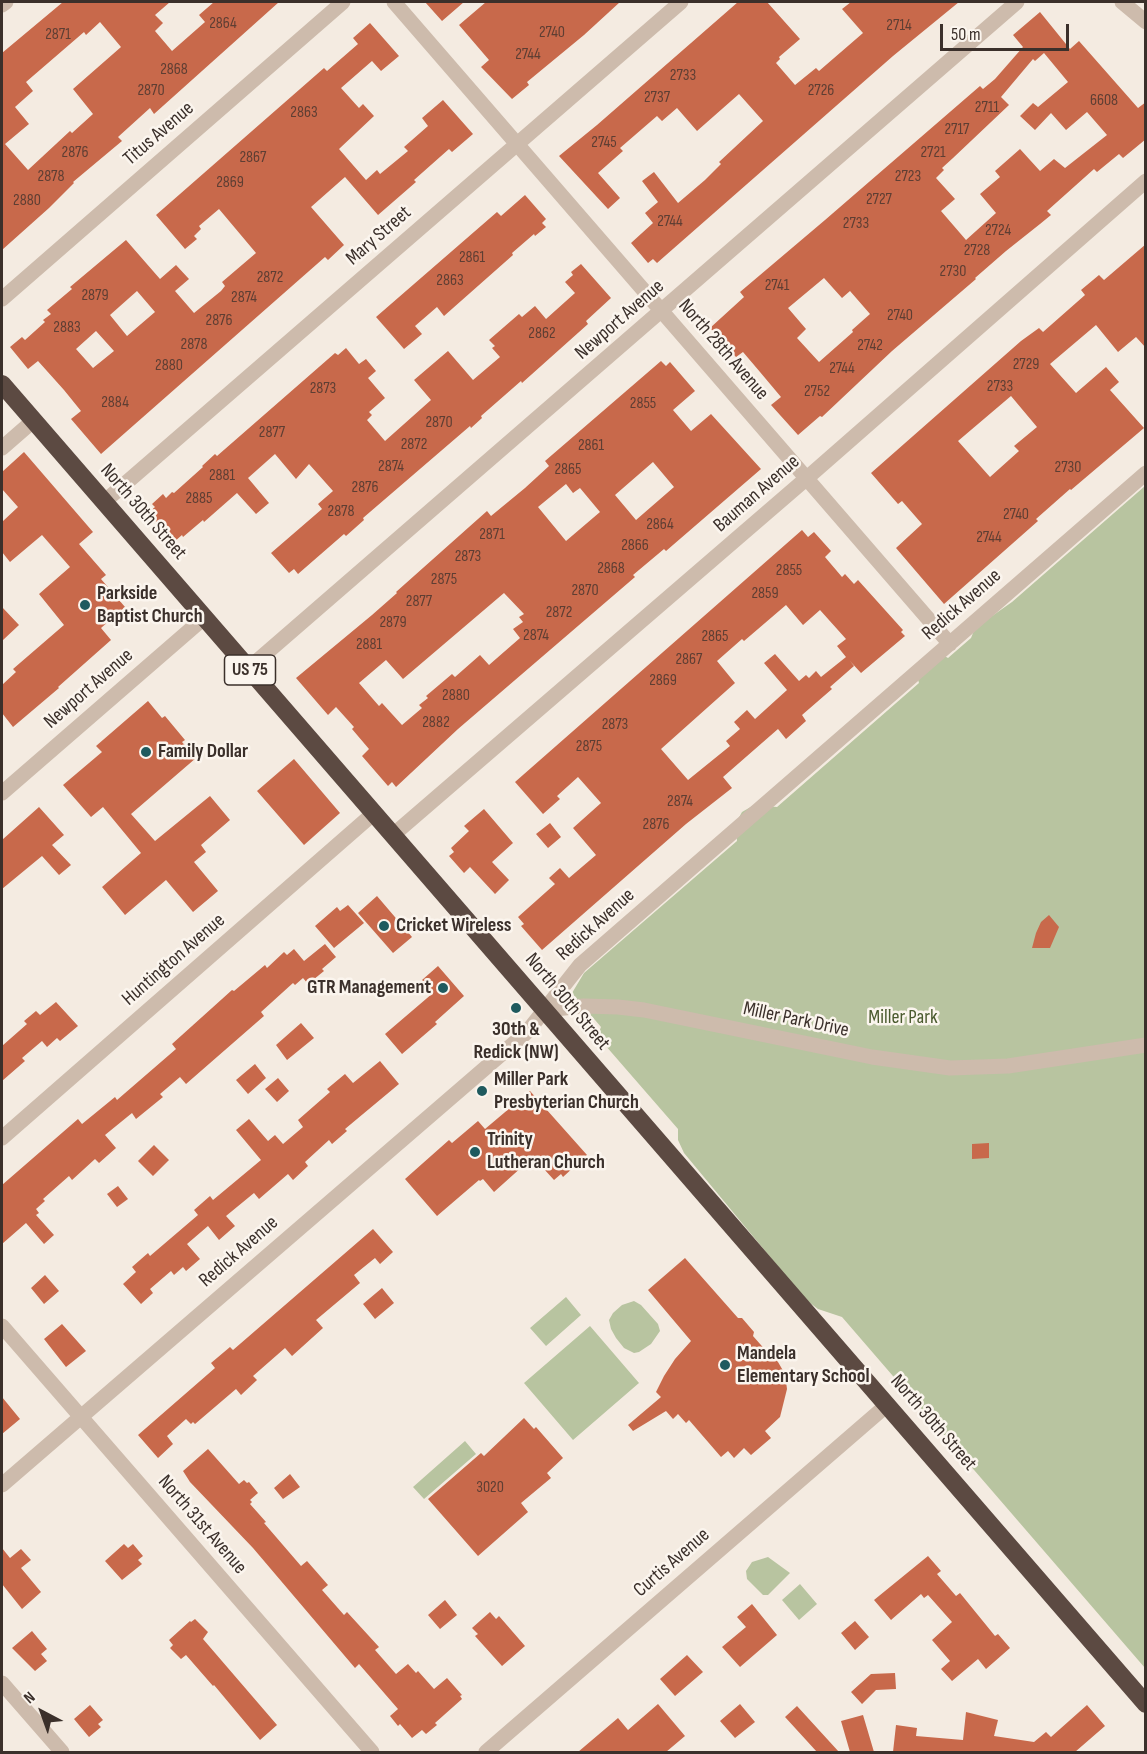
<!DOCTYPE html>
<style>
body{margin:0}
#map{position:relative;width:1147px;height:1754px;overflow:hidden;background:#f4ebe1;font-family:"Sofia Sans Condensed",sans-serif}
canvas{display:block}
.frame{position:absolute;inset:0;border:3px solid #3b302b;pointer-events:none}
.north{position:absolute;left:12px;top:1682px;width:60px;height:60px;-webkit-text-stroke:4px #fbf5ee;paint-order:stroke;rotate:319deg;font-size:16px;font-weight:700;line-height:24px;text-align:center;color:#3b302b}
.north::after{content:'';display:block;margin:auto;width:21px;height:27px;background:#3b302b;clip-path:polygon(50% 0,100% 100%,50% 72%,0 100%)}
.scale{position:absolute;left:940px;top:24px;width:129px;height:27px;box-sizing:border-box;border:3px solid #3b302b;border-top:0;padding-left:8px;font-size:18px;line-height:21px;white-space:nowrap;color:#3b302b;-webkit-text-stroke:4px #fbf5ee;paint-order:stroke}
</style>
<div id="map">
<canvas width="1147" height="1754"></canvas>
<div class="frame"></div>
<div class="north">N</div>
<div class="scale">50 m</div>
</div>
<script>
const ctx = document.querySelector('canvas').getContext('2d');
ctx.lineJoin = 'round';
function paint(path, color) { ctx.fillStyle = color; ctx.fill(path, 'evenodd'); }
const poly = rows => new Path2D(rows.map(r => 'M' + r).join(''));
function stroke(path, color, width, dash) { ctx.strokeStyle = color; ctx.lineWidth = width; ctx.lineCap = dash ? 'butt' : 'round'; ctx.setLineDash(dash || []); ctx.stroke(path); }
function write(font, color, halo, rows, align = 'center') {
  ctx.font = font + ' "Sofia Sans Condensed",sans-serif'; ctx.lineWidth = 5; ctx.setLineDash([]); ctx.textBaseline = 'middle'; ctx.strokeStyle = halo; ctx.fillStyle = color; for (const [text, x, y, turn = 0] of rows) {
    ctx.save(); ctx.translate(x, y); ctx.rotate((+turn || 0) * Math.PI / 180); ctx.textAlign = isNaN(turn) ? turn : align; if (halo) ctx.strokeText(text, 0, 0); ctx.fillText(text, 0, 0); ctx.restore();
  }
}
paint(poly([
 [1145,486,1145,1668,842,1317,818,1309,805,1299,684,1153,678,1140,678,1129,605,1045,599,1032,601,1027,572,993,584,973,737,841,736,823,742,812,754,805,777,807,919,683,917,676,943,655,948,658,971,638,975,628,1012,602],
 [566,1297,581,1315,546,1346,530,1328],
 [634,1301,641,1305,658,1324,660,1331,651,1344,639,1352,634,1353,624,1348,616,1338,611,1329,609,1320,613,1313,622,1305],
 [590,1326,639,1383,573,1440,524,1383],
 [465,1441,476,1454,424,1499,413,1487],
 [768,1557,790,1573,768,1595,763,1595,747,1579,746,1571,752,1562],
 [800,1584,817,1604,799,1620,782,1600]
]), '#b8c4a0');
paint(poly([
 [63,2,170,2,155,15,163,23,155,31,172,51,205,22,199,15,214,2,279,2,154,114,150,108,118,137,122,141,73,182,74,183,49,208,2,250,2,53],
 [100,22,121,47,73,89,93,114,72,133,70,131,28,170,5,144,29,124,15,107,33,91,26,82,84,32,86,35],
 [425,2,464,2,442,21],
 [486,2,620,2,584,35,527,82,529,85,512,99,481,67,489,60,459,25],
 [738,2,767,2,800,39,779,57,780,59,776,63,795,85,816,68,819,71,863,33,842,9,851,2,959,2,893,56,657,263,653,259,648,263,631,243,653,223,645,213,658,202,642,181,654,172,678,203,705,180,721,164,719,162,763,121,739,94,697,131,677,108,662,121,657,116,620,148,623,151,598,173,620,198,608,209,559,156,597,125],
 [1040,12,1070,49,1079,41,1138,108,1146,102,1146,139,1123,158,1119,154,1097,172,1094,169,1047,211,1051,215,1040,224,1006,251,975,278,976,279,892,351,822,417,820,416,798,435,771,405,781,397,760,372,743,352,736,357,710,328,744,297,740,292,825,220,980,86,983,89,995,79,1023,47,1013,35],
 [1044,53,1068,82,1038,107,1033,103,1020,116,1035,130,1051,113,1066,130,1087,112,1107,135,1065,168,1054,159,1040,171,1020,149,995,171,1000,177,980,194,996,213,966,240,941,211,955,199,936,178,944,170,942,168,953,158,1009,105,1001,97,1033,59,1035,61],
 [824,278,842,298,850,291,870,314,852,330,853,332,819,362,797,338,806,329,788,308],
 [370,23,399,56,381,71,372,61,341,88,359,108,363,104,374,116,339,149,366,180,377,170,380,174,408,151,404,147,428,126,422,118,443,100,473,134,452,152,449,149,414,180,416,182,378,215,345,177,311,207,344,245,328,260,325,257,101,454,71,419,81,411,64,390,38,361,28,369,10,347,22,337,25,340,45,322,43,320,51,314,47,310,72,289,70,287,126,240,160,279,176,265,189,279,175,291,194,313,221,291,225,286,222,282,256,253,219,209,199,226,201,229,194,236,197,239,185,249,156,215,324,68,327,71,358,44,353,38],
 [137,291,155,312,127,336,110,315],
 [96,331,114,351,93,368,76,349],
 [525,195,546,219,542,223,546,227,535,236,534,234,512,253,513,255,444,316,437,307,415,326,422,334,404,349,376,317,497,212,501,216],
 [1146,244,1146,348,1136,337,1118,352,1096,325,1050,364,1076,393,1106,367,1119,382,1110,390,1144,428,1071,490,1070,489,1036,519,1038,521,944,604,896,548,922,524,902,501,898,504,871,473,1021,341,1039,328,1043,332,1085,295,1081,290,1099,275,1104,280],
 [1011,396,1037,427,1014,446,1019,451,990,477,958,441],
 [581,264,611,298,586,321,588,324,522,383,521,381,481,416,482,418,471,428,470,426,363,518,364,520,346,536,344,534,298,574,294,569,289,573,271,553,322,509,318,504,333,491,309,464,296,479,275,454,248,478,269,503,256,514,237,493,204,522,203,520,183,537,182,535,174,542,148,513,155,507,152,504,163,494,166,498,172,492,174,493,203,467,202,466,215,454,217,456,335,353,338,355,346,348,359,364,366,359,376,371,368,378,385,398,369,412,372,415,367,420,385,441,431,400,414,380,448,351,473,380,500,357,492,348,495,346,489,340,519,314,522,317,535,306,546,319,575,293,565,282,573,275,571,272],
 [661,361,666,366,670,362,695,391,673,410,691,431,711,414,761,469,666,551,664,549,633,575,635,577,458,729,396,787,392,782,388,786,362,756,369,749,352,729,354,727,336,707,328,715,296,678,372,615,397,593,396,592,487,511,491,516,525,488,549,466,545,461],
 [653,462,674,487,636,520,615,495],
 [566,484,573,493,580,488,600,512,566,541,538,507],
 [504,593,524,614,519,617,523,622,513,629,520,638,489,665,480,655,455,677,452,674,426,696,428,698,419,705,422,708,402,725,382,703,379,706,359,683,386,660,403,679],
 [24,452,93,532,79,544,106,575,101,579,125,607,101,628,111,640,58,687,59,688,13,727,2,713,2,685,16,672,13,669,64,625,39,594,70,567,42,535,10,562,2,552,2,522,18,507,2,489,2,472],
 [802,530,808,537,814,532,831,551,825,557,842,577,845,574,854,584,858,580,903,630,901,632,905,636,861,673,850,661,854,666,830,687,832,689,802,715,806,721,786,739,778,729,723,777,732,788,686,824,542,950,521,926,524,924,518,917,555,884,549,878,560,868,569,878,596,855,573,828,601,803,578,777,557,796,560,799,543,814,515,782],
 [786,605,803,625,820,610,846,639,837,646,846,657,821,677,816,671,809,678,806,675,799,681,775,654,764,663,787,690,755,719,747,710,734,722,740,729,726,741,730,746,688,780,661,749,735,683,717,661,742,639,744,641],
 [2,607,19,625,2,641],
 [148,701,162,718,165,716,185,740,182,742,196,758,131,814,155,841,210,796,230,820,201,845,206,852,194,862,218,891,193,912,166,880,125,915,102,887,141,853,103,807,91,817,63,785,102,752,96,746],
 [294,759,340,813,304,845,257,791],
 [39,807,64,835,52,845,71,865,59,875,42,856,2,889,2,840],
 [484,809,513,843,492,862,509,880,495,894,470,867,464,873,449,856,454,852,451,848,469,831,464,826],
 [550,823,561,837,548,848,536,834],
 [377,896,412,937,393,953,358,913],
 [348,905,364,923,334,948,315,926,337,907,340,911],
 [1049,915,1059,927,1050,948,1032,948,1036,933,1041,922],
 [325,944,336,957,322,969,324,971,308,984,303,978,295,985,293,983,261,1012,264,1016,186,1084,180,1077,160,1094,163,1097,136,1119,132,1113,105,1135,116,1148,99,1163,95,1159,72,1180,69,1176,43,1199,45,1201,36,1209,39,1213,36,1215,54,1235,44,1244,26,1223,2,1244,2,1185,78,1119,82,1124,115,1097,117,1100,176,1049,172,1044,232,990,234,991,265,965,267,968,284,952,287,955,294,949,304,961],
 [438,966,464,996,435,1022,437,1024,402,1054,385,1034,433,993,422,980],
 [56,1002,78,1026,60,1041,57,1038,47,1047,42,1041,22,1058,25,1061,2,1081,2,1046,27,1024,24,1021,36,1011,40,1015],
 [301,1023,314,1038,287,1060,276,1045],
 [380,1061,399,1084,345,1129,347,1131,332,1144,329,1140,305,1162,308,1166,293,1180,288,1174,259,1199,254,1193,226,1216,235,1226,219,1240,208,1226,187,1244,200,1259,186,1271,183,1267,174,1275,171,1271,150,1289,153,1293,141,1304,123,1284,136,1272,132,1267,148,1253,150,1256,198,1215,194,1210,210,1196,213,1200,261,1160,236,1130,249,1119,268,1141,275,1135,283,1144,303,1127,298,1120,330,1092,327,1089,345,1074,353,1083],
 [255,1064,266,1078,248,1094,236,1080],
 [278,1078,289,1091,277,1102,265,1089],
 [530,1091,587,1155,563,1177,561,1174,554,1180,533,1157,494,1192,483,1179,480,1181,479,1180,437,1216,405,1179,449,1140,452,1143,478,1121,485,1129],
 [989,1143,989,1158,972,1159,972,1144],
 [154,1145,169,1160,153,1176,138,1161],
 [118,1186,128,1199,117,1207,107,1194],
 [373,1229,393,1252,380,1264,375,1258,354,1275,360,1283,316,1320,323,1328,292,1356,285,1348,253,1376,257,1380,241,1395,236,1389,195,1424,193,1422,191,1424,186,1419,167,1436,173,1444,158,1458,138,1435,215,1368,211,1363,230,1347,233,1350],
 [685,1258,738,1318,742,1318,754,1332,753,1336,768,1353,771,1350,785,1374,787,1389,780,1417,765,1431,771,1438,751,1455,744,1448,734,1458,728,1451,721,1457,689,1420,686,1423,678,1414,673,1419,666,1411,633,1431,628,1425,661,1397,656,1392,664,1376,675,1359,691,1341,648,1290],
 [45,1275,59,1291,44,1304,31,1288],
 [382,1288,394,1303,375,1319,363,1304],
 [62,1324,86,1351,66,1367,44,1339],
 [2,1397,20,1419,2,1434],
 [524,1418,534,1429,536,1427,563,1458,547,1473,551,1478,521,1503,528,1512,478,1556,428,1499,481,1453,484,1456],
 [208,1449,239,1484,244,1480,247,1483,249,1482,258,1493,250,1500,252,1502,250,1504,266,1522,264,1523,301,1566,307,1561,328,1585,322,1590,344,1615,347,1612,379,1647,375,1650,396,1674,408,1664,416,1673,418,1671,434,1689,447,1678,462,1695,460,1696,462,1699,435,1723,437,1725,426,1734,422,1730,412,1738,400,1724,398,1726,390,1716,398,1709,359,1664,355,1668,253,1548,190,1482,183,1471],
 [290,1474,300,1487,283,1499,274,1488],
 [124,1544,128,1548,133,1544,143,1556,138,1560,142,1564,122,1580,105,1561],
 [2,1548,10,1558,21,1549,31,1560,21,1568,41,1592,22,1609,2,1584],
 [928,1556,941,1571,937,1574,956,1596,960,1593,995,1636,998,1634,1010,1648,986,1669,978,1659,952,1681,941,1669,950,1661,932,1640,952,1622,928,1595,924,1598,921,1594,891,1620,874,1600],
 [445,1600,457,1615,440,1629,428,1615],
 [752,1604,777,1635,740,1667,722,1647,746,1627,737,1617],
 [490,1612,496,1619,499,1616,525,1646,502,1666,475,1636,478,1634,472,1628],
 [195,1619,208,1632,203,1639,277,1725,260,1740,214,1685,213,1686,186,1655,181,1659,170,1648,173,1645,169,1640,190,1621,191,1622],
 [855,1621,869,1637,855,1650,841,1633],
 [32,1631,47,1649,41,1654,47,1661,35,1671,12,1648],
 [687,1655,703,1672,675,1696,660,1679],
 [895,1673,896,1689,876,1690,862,1704,851,1692,871,1674],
 [658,1704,685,1736,666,1752,578,1752,618,1718,628,1730],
 [740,1704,755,1722,735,1738,720,1721],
 [90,1705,103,1720,98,1724,101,1727,89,1737,74,1719],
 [1087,1705,1105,1726,1075,1752,893,1752,896,1725,917,1728,916,1736,963,1740,966,1712,998,1720,994,1736,1034,1742,1046,1732,1051,1737],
 [797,1706,839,1752,817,1752,785,1717],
 [863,1715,874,1752,850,1752,841,1721]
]), '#c8694b');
stroke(poly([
 [394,2,950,644],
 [1122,2,1146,22],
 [2,5,6,2],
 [2,299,343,2],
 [2,448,33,421],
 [104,502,681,2],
 [249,668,1017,2],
 [2,793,205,617],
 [393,835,807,478,1146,181],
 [545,1010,584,1006,618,1007,644,1010,872,1057,950,1068,1008,1066,1146,1045],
 [2,1138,374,813],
 [2,1326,372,1752],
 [2,1485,527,1032,580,965,1146,473],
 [2,1683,62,1752],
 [486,1752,887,1405]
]), '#cdbbac', 15);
stroke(poly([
 [2,384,1146,1704]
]), '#5c4a42', 18);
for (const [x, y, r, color] of [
 [85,605,6,"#1f5a5e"],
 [146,752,6,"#1f5a5e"],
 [384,926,6,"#1f5a5e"],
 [443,988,6,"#1f5a5e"],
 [516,1008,6,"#1f5a5e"],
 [482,1091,6,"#1f5a5e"],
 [475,1152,6,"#1f5a5e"],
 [725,1365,6,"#1f5a5e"]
]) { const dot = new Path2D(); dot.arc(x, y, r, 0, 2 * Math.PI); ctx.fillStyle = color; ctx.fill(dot); stroke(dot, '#fbf5ee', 2); }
write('16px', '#5e3e33', null, [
 ["2864",223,24],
 ["2714",899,26],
 ["2740",552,33],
 ["2871",58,35],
 ["2744",528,55],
 ["2868",174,70],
 ["2733",683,76],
 ["2870",151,91],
 ["2726",821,91],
 ["2737",657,98],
 ["6608",1104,101],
 ["2711",987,108],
 ["2863",304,113],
 ["2717",957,130],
 ["2745",604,143],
 ["2876",75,153],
 ["2721",933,153],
 ["2867",253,158],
 ["2878",51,177],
 ["2723",908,177],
 ["2869",230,183],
 ["2727",879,200],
 ["2880",27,201],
 ["2744",670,222],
 ["2733",856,224],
 ["2724",998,231],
 ["2728",977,251],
 ["2861",472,258],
 ["2730",953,272],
 ["2872",270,278],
 ["2863",450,281],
 ["2741",777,286],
 ["2879",95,296],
 ["2874",244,298],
 ["2740",900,316],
 ["2876",219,321],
 ["2883",67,328],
 ["2862",542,334],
 ["2878",194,345],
 ["2742",870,346],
 ["2729",1026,365],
 ["2880",169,366],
 ["2744",842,369],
 ["2733",1000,387],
 ["2873",323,389],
 ["2752",817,392],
 ["2884",115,403],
 ["2855",643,404],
 ["2870",439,423],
 ["2877",272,433],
 ["2872",414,445],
 ["2861",591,446],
 ["2874",391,467],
 ["2730",1068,468],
 ["2865",568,470],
 ["2881",222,476],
 ["2876",365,488],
 ["2885",199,499],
 ["2878",341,512],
 ["2740",1016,515],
 ["2864",660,525],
 ["2871",492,535],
 ["2744",989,538],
 ["2866",635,546],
 ["2873",468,557],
 ["2868",611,569],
 ["2855",789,571],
 ["2875",444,580],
 ["2870",585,591],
 ["2859",765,594],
 ["2877",419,602],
 ["2872",559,613],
 ["2879",393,623],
 ["2874",536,636],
 ["2865",715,637],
 ["2881",369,645],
 ["2867",689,660],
 ["2869",663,681],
 ["2880",456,696],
 ["2882",436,723],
 ["2873",615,725],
 ["2875",589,747],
 ["2874",680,802],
 ["2876",656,825],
 ["3020",490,1488]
]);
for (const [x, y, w] of [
 [250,670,51]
]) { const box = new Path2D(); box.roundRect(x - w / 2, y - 15, w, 30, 4.5); ctx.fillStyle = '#fbf5ee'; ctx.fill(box); stroke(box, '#3b302b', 1.5); }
write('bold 18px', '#3b302b', null, [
 ["US 75",250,670]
]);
write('20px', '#3b302b', '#fbf5ee', [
 ["Titus Avenue",159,134,-41],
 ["Mary Street",379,236,-41],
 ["Newport Avenue",620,320,-41],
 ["North 28th Avenue",723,350,49],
 ["Bauman Avenue",757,494,-41],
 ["North 30th Street",143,512,49],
 ["Redick Avenue",962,605,-41],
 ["Newport Avenue",89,689,-41],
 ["Redick Avenue",596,925,-42],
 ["Huntington Avenue",174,960,-41],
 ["North 30th Street",567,1002,50],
 ["Miller Park Drive",796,1020,12],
 ["Redick Avenue",239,1252,-41],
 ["North 30th Street",933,1423,49],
 ["North 31st Avenue",202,1525,49],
 ["Curtis Avenue",672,1563,-41]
]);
write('bold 20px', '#3b302b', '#fbf5ee', [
 ["Parkside",97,594],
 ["Baptist Church",97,617],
 ["Family Dollar",158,752],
 ["Cricket Wireless",396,926],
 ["GTR Management",431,988,"right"],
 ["30th &",516,1030,"center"],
 ["Redick (NW)",516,1053,"center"],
 ["Miller Park",494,1080],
 ["Presbyterian Church",494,1103],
 ["Trinity",487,1140],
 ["Lutheran Church",487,1163],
 ["Mandela",737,1354],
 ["Elementary School",737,1377]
], 'left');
write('20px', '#4a5a2e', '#fbf5ee', [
 ["Miller Park",903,1018]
]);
</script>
